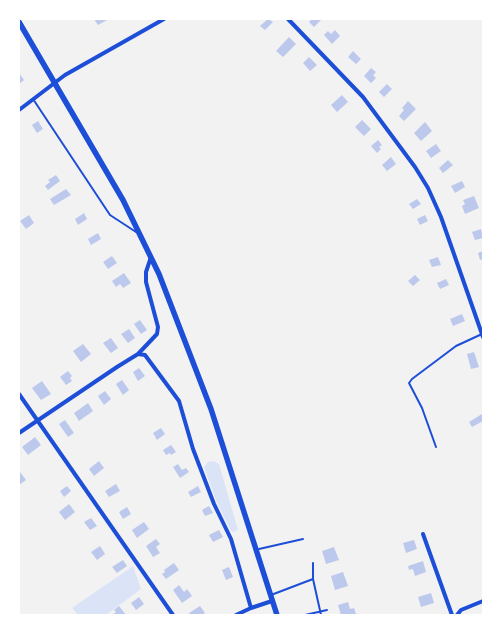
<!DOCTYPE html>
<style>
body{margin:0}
#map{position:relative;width:502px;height:634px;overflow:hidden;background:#f2f2f2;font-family:Commissioner,sans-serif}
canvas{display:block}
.frame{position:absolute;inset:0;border:20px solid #fff;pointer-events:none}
</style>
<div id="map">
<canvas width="502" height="634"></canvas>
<div class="frame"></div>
</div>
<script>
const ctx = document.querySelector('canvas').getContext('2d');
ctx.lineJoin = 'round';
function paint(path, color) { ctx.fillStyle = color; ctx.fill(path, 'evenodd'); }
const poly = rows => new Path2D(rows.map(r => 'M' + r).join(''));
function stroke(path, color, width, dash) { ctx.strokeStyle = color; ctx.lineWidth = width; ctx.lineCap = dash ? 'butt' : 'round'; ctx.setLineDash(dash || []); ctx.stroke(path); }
paint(poly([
 [214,461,219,464,236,523,238,529,234,532,231,531,217,503,204,467,208,462],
 [133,566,141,589,106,615,78,615,72,608]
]), '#dbe4f7');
paint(poly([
 [94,19,109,19,98,25],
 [268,19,273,22,265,30,260,26],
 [312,19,322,19,314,27,309,22],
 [335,30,340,36,332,44,324,35,328,31,331,34],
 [289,37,296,44,283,57,276,51],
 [353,51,361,59,356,64,348,57],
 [309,57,317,65,310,71,303,63],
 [371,68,376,72,373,75,376,78,371,83,364,76],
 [19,73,24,80,19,84],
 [387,84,392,89,384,97,379,92],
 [342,95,348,102,337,112,331,105],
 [408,101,416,109,404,121,399,116,404,110,402,108],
 [362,120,371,129,364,136,355,127],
 [38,121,43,129,37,133,32,125],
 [425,122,432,131,421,141,414,133],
 [378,140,382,145,379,147,381,149,377,153,371,146],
 [436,144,441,151,431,158,426,151],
 [391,157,396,164,387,171,382,165],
 [448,160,453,165,443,173,439,168],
 [56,175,60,181,48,190,45,186,50,182,48,180],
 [462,181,465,187,455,193,451,186],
 [66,189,71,195,54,205,50,199],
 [474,196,479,208,465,214,462,206,465,204,463,200],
 [417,199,421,204,413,209,409,204],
 [84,213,87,219,78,225,75,219],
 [29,215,34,223,26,229,20,221],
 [425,215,428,221,420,225,417,219],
 [481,229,483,238,475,240,472,232],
 [98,233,101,239,91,245,88,239],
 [483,251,483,259,480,260,478,253],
 [112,256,117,263,108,269,103,262],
 [438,257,441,265,432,267,429,260],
 [124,273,131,283,123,288,120,284,116,287,112,281],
 [415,275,420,280,413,286,408,281],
 [446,279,449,285,440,289,437,283],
 [462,314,465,321,453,326,450,319],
 [140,320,147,330,141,334,134,324],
 [129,329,135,338,128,343,121,334],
 [111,338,118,348,111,353,103,343],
 [83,344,91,354,81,362,73,351],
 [474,352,479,367,471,369,467,354],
 [139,368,145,376,138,381,133,372],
 [68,371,72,376,70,378,72,381,66,385,60,377],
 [122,380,129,390,123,395,116,384],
 [42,381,51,394,41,400,32,388],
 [105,391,111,399,104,405,98,396],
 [88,403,93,411,79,421,74,413],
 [482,414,483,421,472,427,469,422],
 [65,420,74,433,68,437,59,424],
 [161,428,165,434,157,440,153,433],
 [35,437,41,445,28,455,22,447],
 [171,445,176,452,171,455,170,453,166,455,163,450],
 [99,461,104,468,94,476,89,469],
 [178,464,182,470,186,468,189,472,180,478,173,467],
 [20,472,26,480,19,485,19,473],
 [116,484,120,491,109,497,105,491],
 [67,486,71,491,64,497,60,491],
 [198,486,201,492,191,497,188,492],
 [69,504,75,512,65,520,59,512],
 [209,506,213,513,205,516,202,510],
 [127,507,131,514,123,519,119,512],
 [91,518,97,526,90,530,84,522],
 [144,522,149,529,137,538,132,530],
 [219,530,223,537,213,542,209,535],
 [156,539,160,544,156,547,160,553,153,557,146,546],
 [414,540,417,549,406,553,403,543],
 [100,546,105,554,97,560,91,552],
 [334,547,339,560,326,564,322,551],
 [123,560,127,566,117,573,112,567],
 [423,561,426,572,415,576,413,569,409,570,408,566],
 [174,563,179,570,166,579,162,574,165,572,164,570],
 [229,567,233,577,226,580,222,570],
 [343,572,348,586,335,590,331,576],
 [179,585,184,592,187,589,192,596,182,603,173,590],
 [431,593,434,603,421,607,418,597],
 [139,597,144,604,136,610,131,603],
 [348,602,350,609,354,608,356,614,341,615,338,605],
 [119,606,126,615,112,615,116,612,114,610],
 [200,606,205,613,201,615,190,615,189,613]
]), '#bdc9ec');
stroke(poly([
 [33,99,110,215,136,232],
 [436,447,422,408,409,383,412,379,456,346,482,334],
 [259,549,303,539],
 [313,563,313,579,321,615],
 [271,595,313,579],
 [305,615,327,610]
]), '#1d4ed8', 2);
stroke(poly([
 [288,19,363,97,415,167,428,188,441,217,483,337],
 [19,110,65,75,164,19],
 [138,354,157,334,158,327,146,282,146,272,151,257],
 [19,394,173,615],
 [19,433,117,367,138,354,145,355,179,401,193,449,214,504,231,539,251,608],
 [423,534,452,615],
 [236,615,251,608,272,601],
 [457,615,461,610,483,601]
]), '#1d4ed8', 4);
stroke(poly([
 [19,22,123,200,159,274,211,409,277,615]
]), '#1d4ed8', 5.5);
</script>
